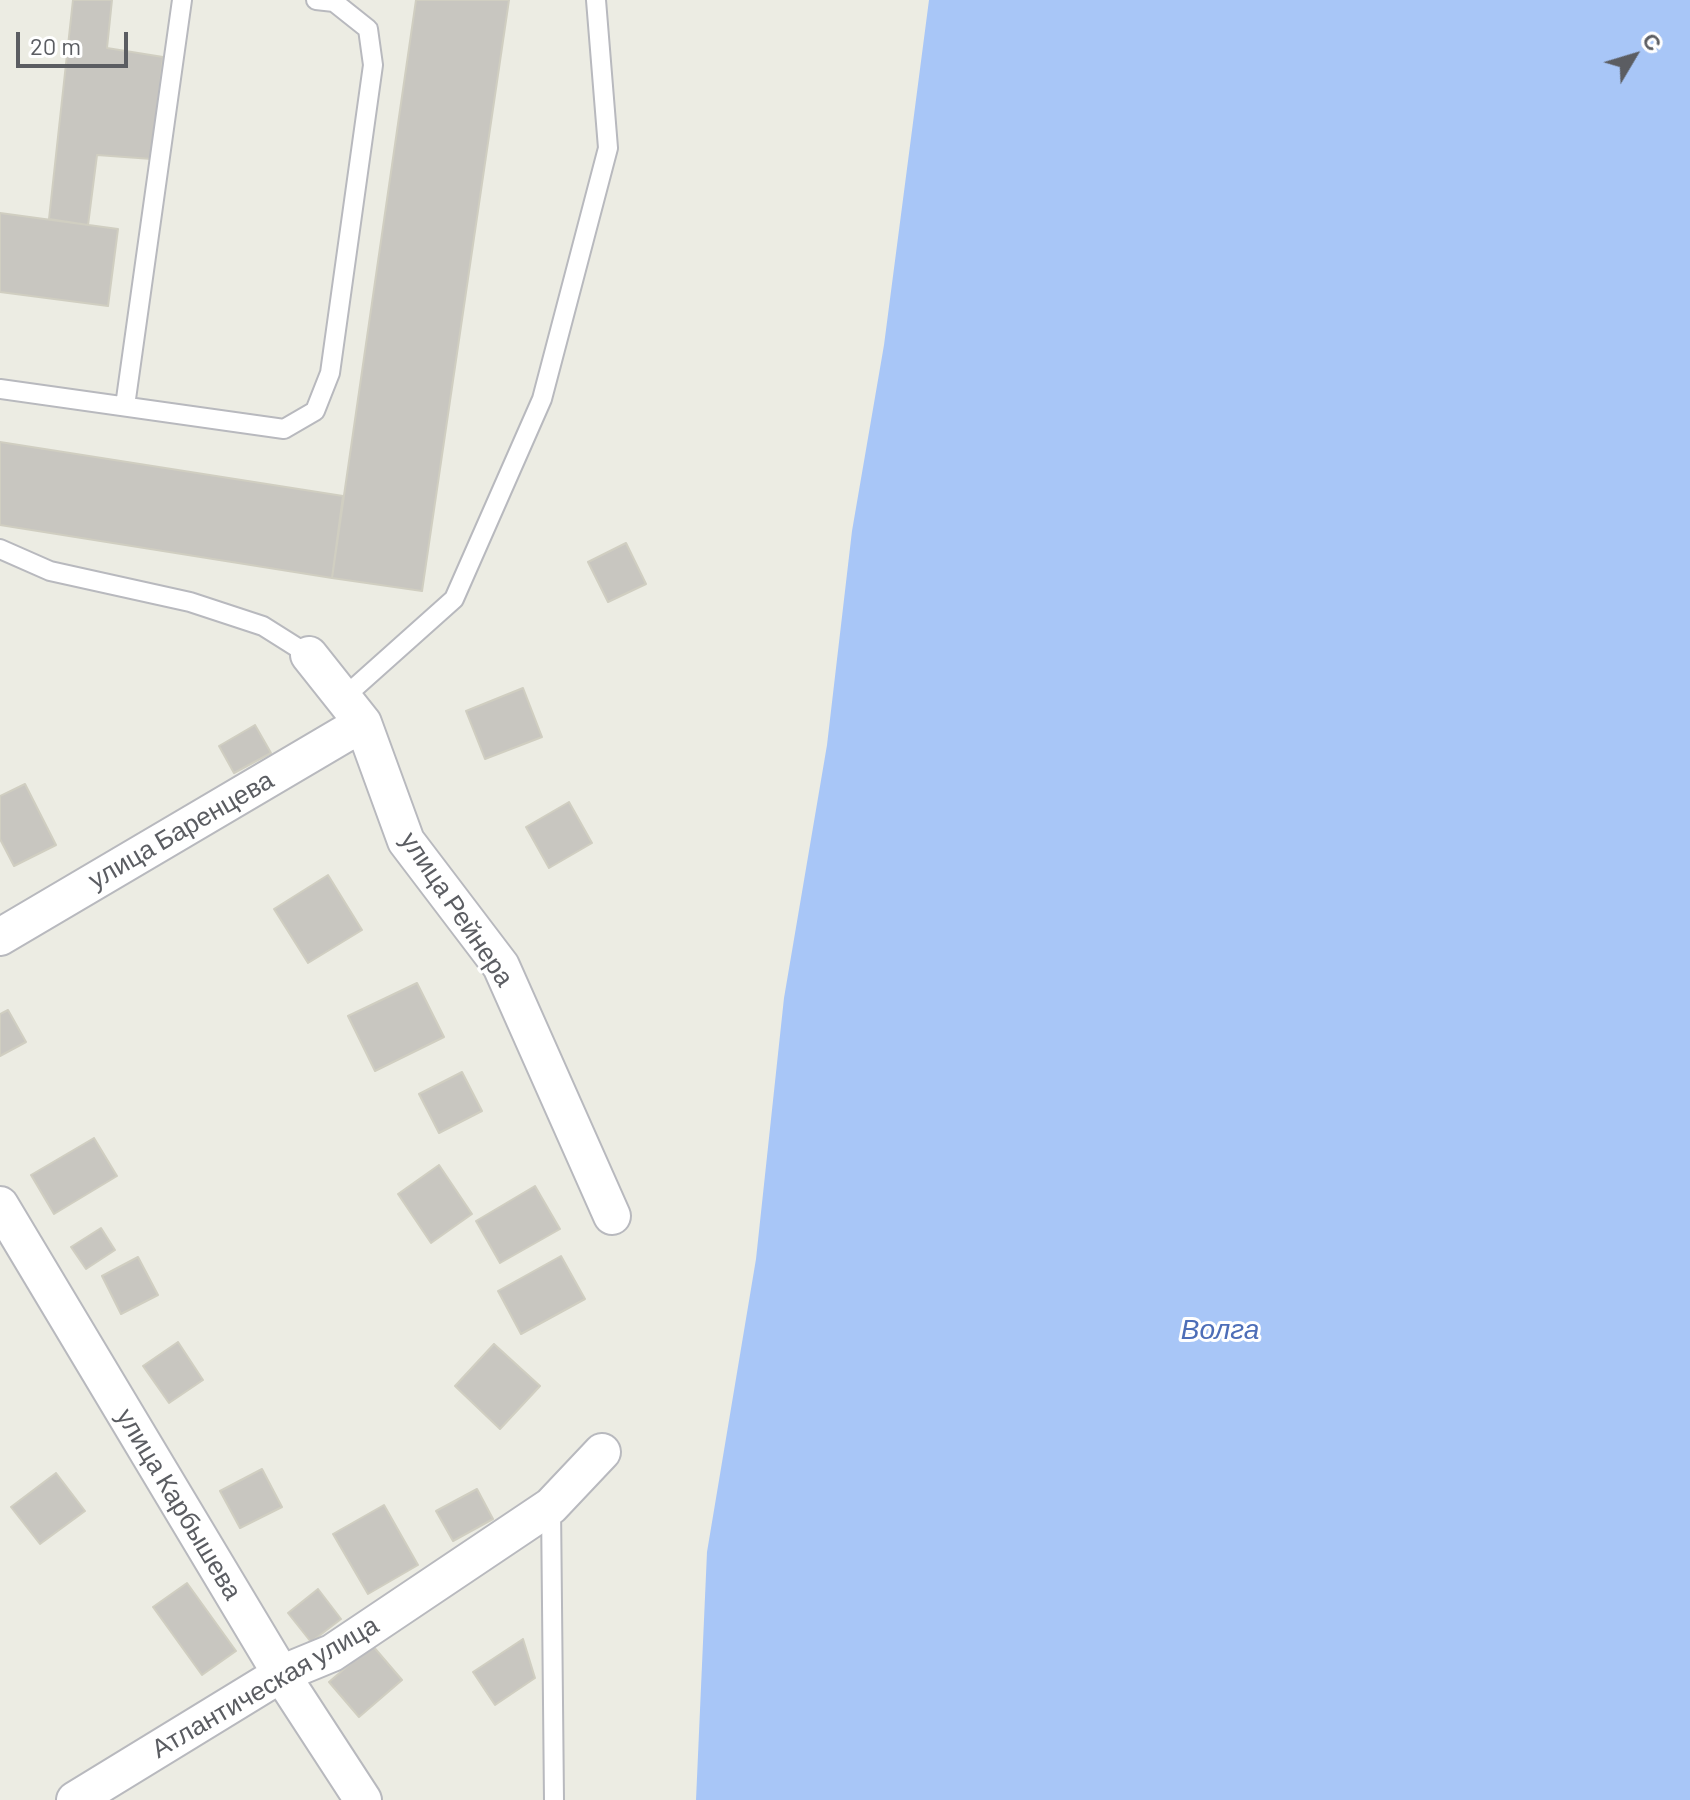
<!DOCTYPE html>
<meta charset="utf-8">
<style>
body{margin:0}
#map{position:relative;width:1690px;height:1800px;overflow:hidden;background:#ecece3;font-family:Barlow,sans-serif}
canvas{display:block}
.north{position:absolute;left:1594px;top:16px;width:80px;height:80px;-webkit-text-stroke:6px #fff;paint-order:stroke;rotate:52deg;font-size:22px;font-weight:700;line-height:32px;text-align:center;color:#5b5d62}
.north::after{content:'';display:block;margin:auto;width:28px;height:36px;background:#5b5d62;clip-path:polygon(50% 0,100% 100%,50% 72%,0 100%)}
.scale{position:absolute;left:16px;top:32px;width:112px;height:36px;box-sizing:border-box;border:4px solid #5b5d62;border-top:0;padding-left:10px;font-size:24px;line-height:28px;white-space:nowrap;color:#5b5d62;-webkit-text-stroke:6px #fff;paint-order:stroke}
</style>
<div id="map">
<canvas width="1690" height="1800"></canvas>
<div class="north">С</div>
<div class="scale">20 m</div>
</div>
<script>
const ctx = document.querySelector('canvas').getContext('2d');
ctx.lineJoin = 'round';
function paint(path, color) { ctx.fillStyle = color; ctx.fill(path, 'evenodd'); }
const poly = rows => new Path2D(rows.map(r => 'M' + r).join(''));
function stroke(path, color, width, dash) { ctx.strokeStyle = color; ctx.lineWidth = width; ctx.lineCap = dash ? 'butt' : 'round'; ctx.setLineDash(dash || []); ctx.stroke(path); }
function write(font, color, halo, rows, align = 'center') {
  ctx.font = font + ' Barlow,sans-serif'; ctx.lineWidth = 6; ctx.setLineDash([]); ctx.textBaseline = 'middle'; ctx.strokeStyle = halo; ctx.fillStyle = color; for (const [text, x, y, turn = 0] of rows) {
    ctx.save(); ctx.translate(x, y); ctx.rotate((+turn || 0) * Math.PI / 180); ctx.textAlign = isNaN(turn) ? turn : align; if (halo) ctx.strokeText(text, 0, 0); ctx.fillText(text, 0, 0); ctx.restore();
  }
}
paint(poly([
 [929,0,1690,0,1690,1800,696,1800,707,1552,756,1259,784,998,827,745,852,531,884,345]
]), '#a8c6f7');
const building = poly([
 [73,0,112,0,107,48,163,57,152,159,97,155,88,225,49,219,73,0],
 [416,0,509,0,422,591,332,578,416,0],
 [0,213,118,229,108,306,0,292,0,213],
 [0,442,343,496,332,578,0,525,0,442],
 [626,543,646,584,608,602,588,562,626,543],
 [523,688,542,737,485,759,466,711,523,688],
 [255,725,271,753,234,773,219,746,255,725],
 [25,784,56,845,14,866,0,839,0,796,25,784],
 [569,802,592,843,549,868,526,827,569,802],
 [328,875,362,930,308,963,274,909,328,875],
 [417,983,444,1037,375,1071,348,1016,417,983],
 [8,1010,26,1042,0,1056,0,1014,8,1010],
 [462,1072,482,1111,439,1133,419,1094,462,1072],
 [94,1138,117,1176,54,1214,31,1175,94,1138],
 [439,1165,472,1214,431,1243,398,1194,439,1165],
 [535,1186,560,1229,500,1263,476,1221,535,1186],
 [101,1228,115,1250,86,1269,71,1247,101,1228],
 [561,1256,585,1299,521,1334,498,1291,561,1256],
 [138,1257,158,1295,121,1314,102,1276,138,1257],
 [178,1342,203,1380,169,1403,143,1366,178,1342],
 [494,1344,540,1386,500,1429,455,1386,494,1344],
 [262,1469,282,1507,240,1528,220,1491,262,1469],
 [56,1473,85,1511,40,1544,11,1507,56,1473],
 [477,1489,493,1519,453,1541,436,1511,477,1489],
 [384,1505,418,1565,368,1594,333,1534,384,1505],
 [187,1583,236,1651,202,1675,153,1607,187,1583],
 [318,1589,341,1619,311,1642,288,1613,318,1589],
 [523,1639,535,1678,495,1705,473,1672,523,1639],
 [372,1645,402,1680,359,1717,329,1682,372,1645]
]);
paint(building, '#c8c6c0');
stroke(building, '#d0cec1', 2);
const lane = poly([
 [0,389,284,429,315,411,330,373,373,65,368,29,334,2,316,0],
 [125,406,182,0],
 [0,549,50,571,190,602,263,626,309,655],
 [342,699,454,599,542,399,608,148,596,0],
 [551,1506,554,1800]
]);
const street = poly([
 [309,655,363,723,406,841,501,966,612,1216],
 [0,937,363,723],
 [0,1205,281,1674,363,1800],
 [75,1800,281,1674,332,1653,551,1506,602,1452]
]);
stroke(lane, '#b8b9be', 22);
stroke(street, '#b8b9be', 40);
stroke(lane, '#fff', 18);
stroke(street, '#fff', 36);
write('26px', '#5b5d62', '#fff', [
 ["улица Баренцева",181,830,-30],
 ["улица Рейнера",457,909,56],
 ["улица Карбышева",179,1504,59],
 ["Атлантическая улица",265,1687,-30]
]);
write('italic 28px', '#4d6eb8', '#fff', [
 ["Волга",1220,1330]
]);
</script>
